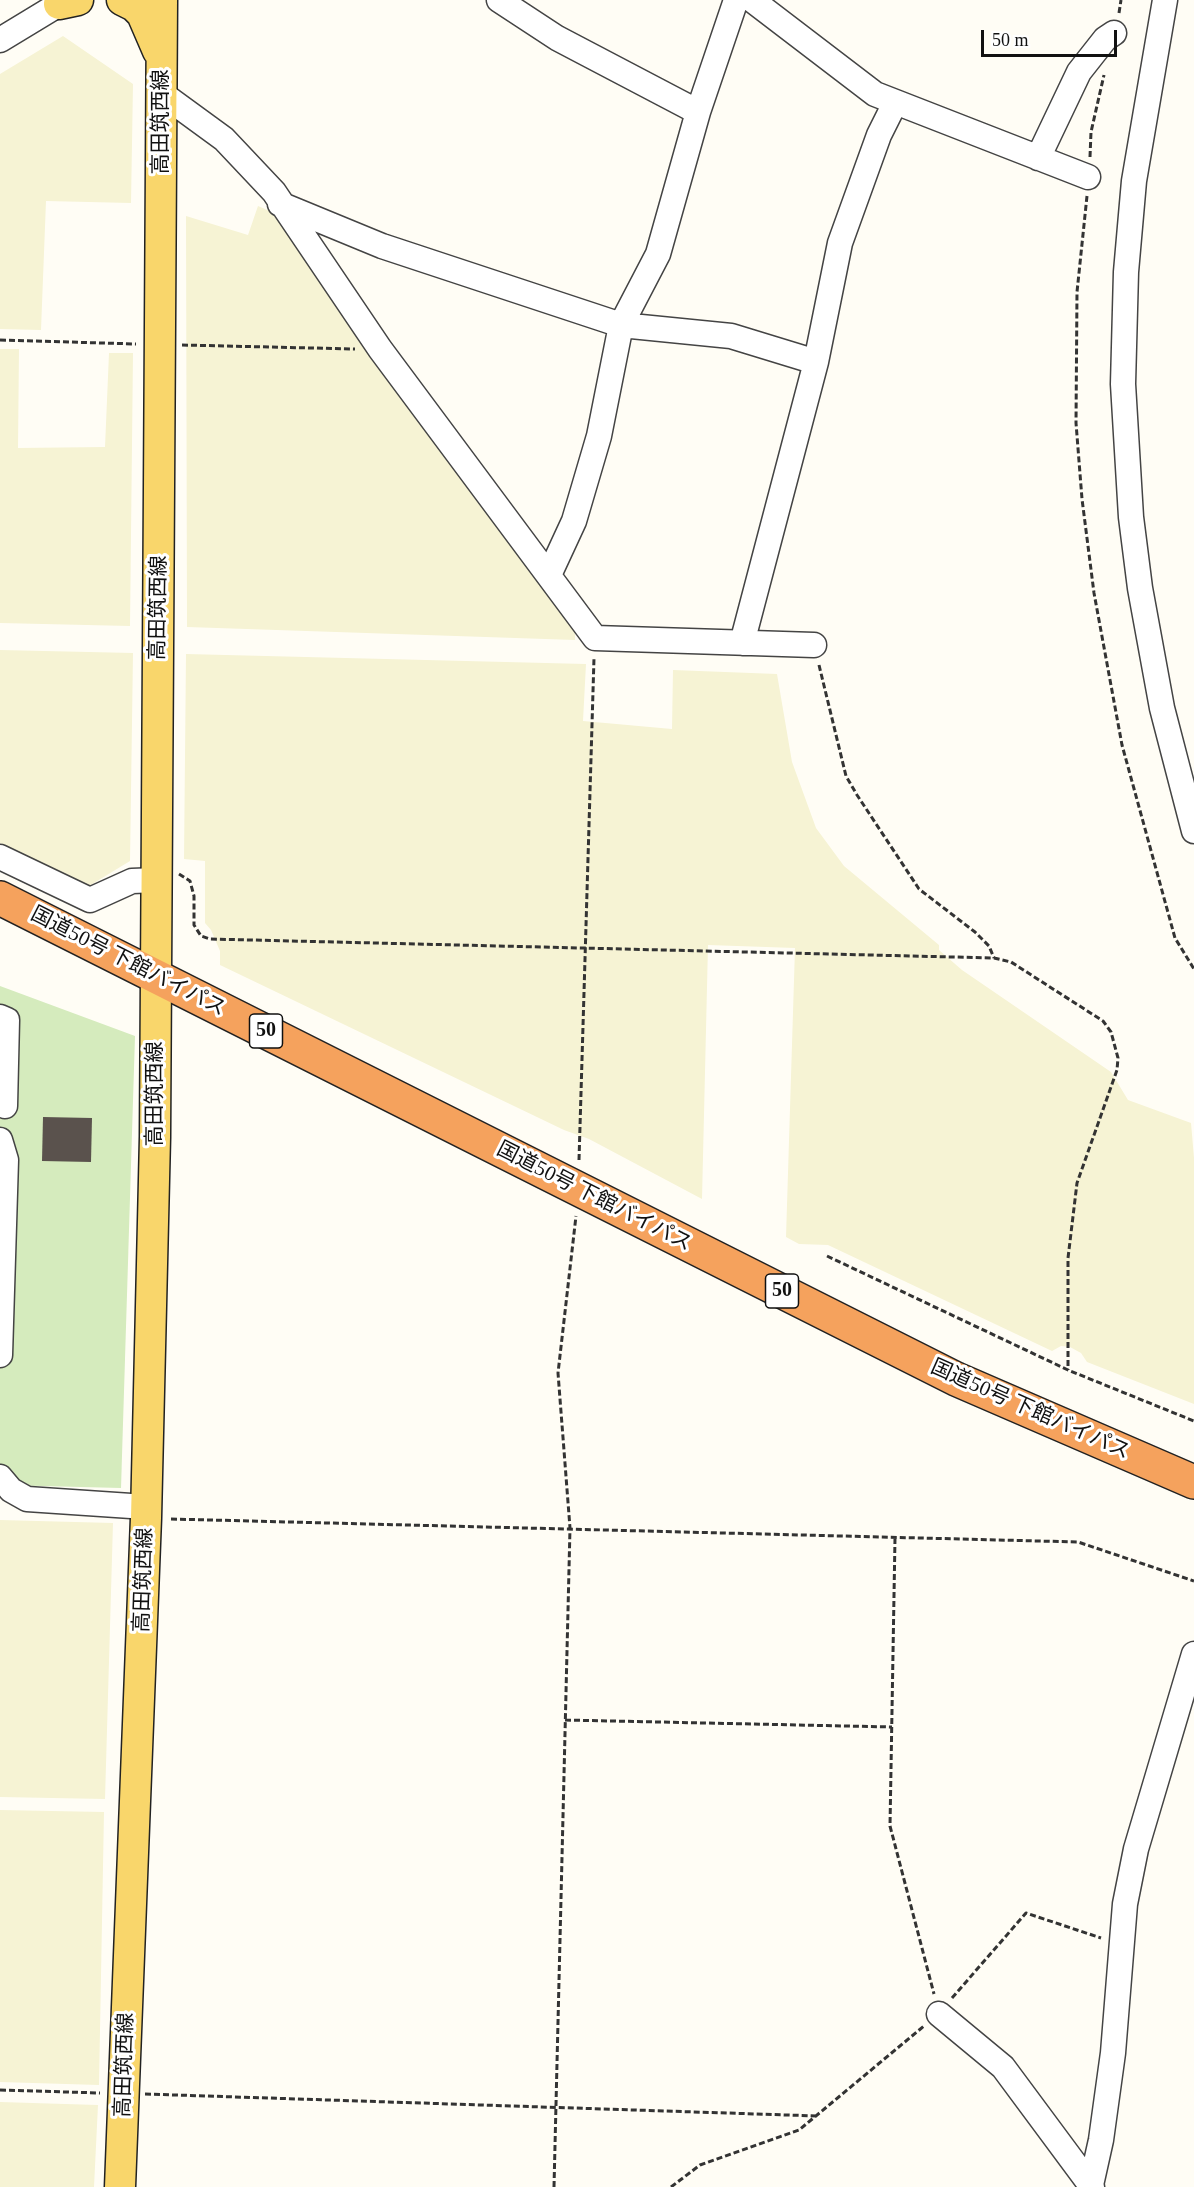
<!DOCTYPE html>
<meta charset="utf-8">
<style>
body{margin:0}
#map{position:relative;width:1194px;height:2187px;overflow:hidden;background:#fffdf5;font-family:"Times New Roman",serif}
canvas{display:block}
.scale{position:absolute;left:981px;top:30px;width:136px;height:27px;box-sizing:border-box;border:3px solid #111;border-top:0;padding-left:8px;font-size:18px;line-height:21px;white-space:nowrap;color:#111;-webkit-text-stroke:4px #fff;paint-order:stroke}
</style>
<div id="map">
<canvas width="1194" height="2187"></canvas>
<div class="scale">50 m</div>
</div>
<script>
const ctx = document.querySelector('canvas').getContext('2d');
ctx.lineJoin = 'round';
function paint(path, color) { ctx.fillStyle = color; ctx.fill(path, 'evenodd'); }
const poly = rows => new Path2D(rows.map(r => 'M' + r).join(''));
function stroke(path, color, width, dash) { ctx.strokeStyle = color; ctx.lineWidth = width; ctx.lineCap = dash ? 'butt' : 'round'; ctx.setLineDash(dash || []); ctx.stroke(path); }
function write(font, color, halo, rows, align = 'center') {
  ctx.font = font + ' "Times New Roman","Noto Sans JP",serif'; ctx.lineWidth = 6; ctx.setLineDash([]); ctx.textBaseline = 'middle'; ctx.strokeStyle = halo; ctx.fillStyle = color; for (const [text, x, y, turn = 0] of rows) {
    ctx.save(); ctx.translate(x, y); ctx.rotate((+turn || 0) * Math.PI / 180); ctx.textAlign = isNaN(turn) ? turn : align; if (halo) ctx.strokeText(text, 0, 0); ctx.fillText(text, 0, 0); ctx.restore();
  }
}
paint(poly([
 [63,36,133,84,131,203,46,201,41,330,0,329,0,74],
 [258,206,272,212,575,631,575,640,187,627,186,216,248,235],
 [0,349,19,349,18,448,105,447,109,353,133,353,130,626,0,623],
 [0,650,133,653,130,861,89,886,0,843],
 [186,654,586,664,583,721,672,729,673,670,777,674,792,762,816,828,844,866,939,945,939,950,962,970,1111,1072,1128,1100,1191,1123,1194,1158,1194,1404,1087,1362,1081,1353,1070,1347,1061,1346,1052,1351,828,1245,799,1244,786,1237,795,948,708,945,702,1199,589,1139,564,1130,220,965,220,951,211,930,205,923,205,861,184,859],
 [0,1520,113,1523,105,1799,0,1797],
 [0,1810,104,1812,99,2085,0,2082],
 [0,2102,98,2105,94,2187,0,2187]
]), '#f6f3d4');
paint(poly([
 [0,986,135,1036,121,1488,0,1485]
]), '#d5ebbd');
paint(poly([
 [43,1117,92,1118,91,1162,42,1161]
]), '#5a524d');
const minor = poly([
 [499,0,557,38,698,112],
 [752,0,875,94,1088,177],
 [1165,0,1134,181,1126,272,1123,384,1131,517,1140,588,1162,708,1194,831],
 [0,40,66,0],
 [161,93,224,139,274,192,380,349,595,638,814,645],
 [1038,158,1079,72,1105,39,1114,33],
 [280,204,382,246,621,325,731,336,816,362],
 [549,575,574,521,599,436,621,325,658,254,698,112,736,0],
 [742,643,816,362,840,243,879,135,895,103],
 [0,857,90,900,132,881,157,880],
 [0,1017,7,1020,5,1106],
 [0,1140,6,1160,0,1355],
 [0,1477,11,1490,27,1499,146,1507],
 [939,2014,1003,2067,1092,2187],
 [1091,2185,1101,2140,1113,2053,1125,1904,1136,1849,1194,1654]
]);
const major = poly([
 [122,0,134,6,142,14,158,51],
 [59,4,78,0],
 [120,2187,146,1518,155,1137,162,0]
]);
const highway = poly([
 [0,898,956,1379,1194,1482]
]);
stroke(minor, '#444', 27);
stroke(major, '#222', 33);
stroke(highway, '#222', 36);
stroke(poly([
 [1119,13,1121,0],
 [1090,157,1091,132,1104,75],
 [1087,196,1077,292,1076,423,1082,499,1094,593,1122,745,1175,938,1194,969],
 [0,340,136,344],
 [182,345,355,349],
 [819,665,846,776,857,795,919,889,975,932,989,946,994,958],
 [179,874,190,881,194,896,194,925,201,936,210,939,994,958,1011,962,1103,1021,1111,1032,1118,1058,1117,1070,1077,1183,1068,1258,1068,1370],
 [579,1160,594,658],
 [827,1256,1068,1370,1194,1421],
 [171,1519,1078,1542,1194,1581],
 [895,1538,890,1826,934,1994],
 [565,1720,892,1727],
 [952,1998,1026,1913,1101,1938],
 [0,2090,100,2093],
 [145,2094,818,2116],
 [554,2187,570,1528,558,1373,576,1216],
 [671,2187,700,2165,799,2130,924,2026]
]), '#333', 3, [6, 3]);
stroke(minor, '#fff', 24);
stroke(major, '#f9d66b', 30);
stroke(highway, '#f5a25d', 33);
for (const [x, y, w] of [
 [266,1031,33],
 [782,1291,33]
]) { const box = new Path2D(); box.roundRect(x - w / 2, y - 17, w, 34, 4.5); ctx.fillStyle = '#fff'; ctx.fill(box); stroke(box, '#111', 1.5); }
write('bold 20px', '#111', null, [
 ["50",266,1031],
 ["50",782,1291]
]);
write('21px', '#111', '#fff', [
 ["高田筑西線",161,122,-90],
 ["高田筑西線",159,608,-89],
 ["国道50号 下館バイパス",128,962,27],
 ["高田筑西線",155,1094,-90],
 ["国道50号 下館バイパス",594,1197,27],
 ["国道50号 下館バイパス",1030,1410,24],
 ["高田筑西線",144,1580,-88],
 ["高田筑西線",125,2065,-88]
]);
</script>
